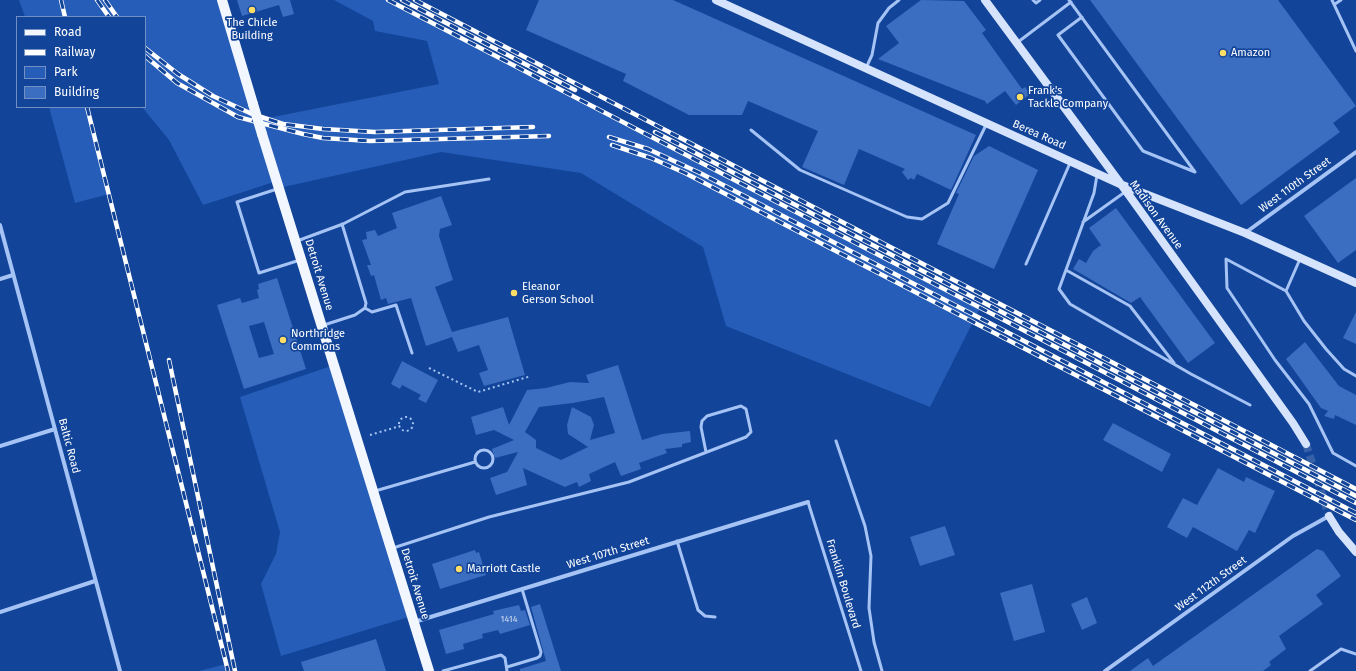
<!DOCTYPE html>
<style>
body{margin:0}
#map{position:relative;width:1356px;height:671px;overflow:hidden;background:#124499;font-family:"Fira Sans",sans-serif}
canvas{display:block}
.legend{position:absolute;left:16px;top:16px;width:130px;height:92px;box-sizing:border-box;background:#124499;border:1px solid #718fc2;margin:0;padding:5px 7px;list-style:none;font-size:12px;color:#fff}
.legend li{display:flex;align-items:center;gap:8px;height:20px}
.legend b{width:20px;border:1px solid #718fc2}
</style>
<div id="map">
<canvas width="1356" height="671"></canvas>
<ul class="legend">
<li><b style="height:5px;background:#f1f6ff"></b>Road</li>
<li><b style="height:5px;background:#fff"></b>Railway</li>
<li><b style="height:11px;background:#255db8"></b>Park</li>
<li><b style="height:11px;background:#3b6ec1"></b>Building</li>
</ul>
</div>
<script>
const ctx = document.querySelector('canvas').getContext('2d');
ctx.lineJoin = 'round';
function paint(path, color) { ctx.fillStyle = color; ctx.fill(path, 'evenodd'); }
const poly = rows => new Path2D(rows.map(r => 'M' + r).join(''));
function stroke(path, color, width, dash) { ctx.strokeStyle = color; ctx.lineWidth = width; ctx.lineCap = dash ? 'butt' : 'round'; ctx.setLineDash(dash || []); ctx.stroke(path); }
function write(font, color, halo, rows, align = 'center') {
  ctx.font = font + ' "Fira Sans",sans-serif'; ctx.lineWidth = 3.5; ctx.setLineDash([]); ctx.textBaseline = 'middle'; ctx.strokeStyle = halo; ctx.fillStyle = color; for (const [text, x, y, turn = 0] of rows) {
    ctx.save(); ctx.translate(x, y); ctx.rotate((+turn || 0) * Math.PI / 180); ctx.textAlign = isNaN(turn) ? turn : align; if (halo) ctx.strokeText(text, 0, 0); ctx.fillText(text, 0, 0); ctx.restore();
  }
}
paint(poly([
 [19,0,222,0,258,120,439,84,427,41,375,31,373,21,334,0,387,0,980,308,930,407,726,326,703,247,581,173,441,152,279,188,277,181,203,205,169,140,142,107,145,107,145,17,25,17],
 [49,107,88,107,109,194,75,203],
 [334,365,412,616,281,656,261,584,276,554,280,532,240,397],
 [226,664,228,671,199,671]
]), '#255db8');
paint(poly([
 [237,0,290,0,294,14,283,17,279,5,242,16],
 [539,0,673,0,976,135,951,190,917,174,914,180,911,178,908,180,902,172,905,169,859,149,844,185,802,167,818,131,748,101,742,115,689,115,623,81,626,74,526,30],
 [921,0,964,1,986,30,982,33,1022,89,1025,87,1030,94,1016,105,1005,91,987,104,985,101,878,59,899,43,886,26],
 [1090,0,1278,0,1356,106,1333,123,1340,132,1241,205],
 [989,146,1038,170,994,269,937,244,959,194,956,193,974,156],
 [1356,178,1356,250,1338,263,1304,216],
 [441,196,452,225,440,229,439,236,453,280,435,287,452,332,508,317,525,375,484,386,479,373,488,370,479,345,458,352,452,337,426,346,411,298,388,304,386,298,381,300,374,275,371,276,367,265,371,265,362,240,367,239,366,232,375,230,378,236,397,228,392,213],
 [1116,208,1215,343,1188,363,1140,297,1131,303,1073,269,1079,259,1086,263,1093,251,1101,245,1089,228],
 [277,278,306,369,244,389,217,305,240,298,242,303,259,298,257,290,259,289,258,284],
 [264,322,274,354,259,358,249,326],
 [1356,312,1356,344,1343,338],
 [1305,342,1339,386,1356,395,1356,425,1335,415,1334,419,1324,416,1328,411,1321,408,1286,359],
 [402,361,438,380,426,403,418,399,421,395,402,385,400,389,391,384],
 [618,365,642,440,662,434,690,431,691,442,682,444,682,447,665,449,667,453,639,463,641,469,621,476,615,462,589,474,591,481,579,487,577,482,565,487,523,468,527,485,496,495,490,478,507,472,518,452,495,458,492,449,514,440,494,430,476,435,471,417,503,407,509,425,527,390,546,388,570,382,589,383,586,375],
 [604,397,615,433,590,440,594,425,591,417,572,407,567,425,568,434,588,447,561,460,536,448,536,440,525,432,539,407,573,403],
 [1113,423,1171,454,1162,472,1103,440],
 [1218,468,1244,482,1246,477,1275,491,1255,533,1249,530,1237,551,1193,527,1187,538,1167,527,1183,498,1197,505],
 [945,526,955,555,920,566,910,537],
 [1317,549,1323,551,1341,576,1316,595,1323,604,1279,636,1286,649,1269,662,1271,665,1263,671,1130,671,1148,658,1153,666],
 [475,550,476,553,479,552,486,575,440,589,432,564],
 [1032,584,1045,632,1014,641,1000,593],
 [1087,597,1097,623,1082,630,1071,604],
 [540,604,561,671,520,671,520,669,546,661,531,607],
 [519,605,521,611,525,610,530,625,500,634,498,630,482,634,483,638,463,644,464,649,446,654,439,630,494,614,493,611],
 [376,639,386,671,304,671,301,662]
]), '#3b6ec1');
stroke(poly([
 [1306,444,1329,516]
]), '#3660a8', 8, [8, 4]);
stroke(poly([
 [429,368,478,392,531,376],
 '399 424a7 7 0 1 1 14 0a7 7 0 1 1-14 0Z',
 [370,435,400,426]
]), '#a5c3f4', 2, [2, 3]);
stroke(poly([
 [1033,0,1036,3,1040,0],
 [1069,0,1195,172],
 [1332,0,1356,51],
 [1335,4,1341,0],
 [1082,17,1058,35,1143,151,1195,172],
 [1018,42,1071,2],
 [866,68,872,55,878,23,889,8,899,0],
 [751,130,800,170,907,217,922,219,948,203,986,125],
 [1097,175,1094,193,1059,289,1070,304,1191,374,1250,405],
 [277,189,237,202,259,273,300,260],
 [1083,222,1125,192],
 [297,241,343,224,405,192,489,179],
 [1300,259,1286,291,1226,259,1227,288,1275,360,1309,404,1333,453,1356,466],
 [1026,264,1070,163],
 [1066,270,1130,306,1174,363],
 [1286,291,1304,321,1326,349,1344,369,1356,376],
 [365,308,372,312,396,305,412,353],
 [324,325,355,315,365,308,366,303,342,224],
 [836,441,865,526,871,556,869,608,874,642,882,671],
 '475 459a9 9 0 1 1 18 0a9 9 0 1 1-18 0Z',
 [375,491,475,462],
 [808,502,861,671],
 [677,541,698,610,705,616,715,617],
 [393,548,489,517,629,482,746,437,751,432,746,409,741,406,707,416,702,421,701,427,706,452],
 [507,667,537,658,540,656,541,652,522,589],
 [443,671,501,655,505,658,507,671],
 [1310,671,1341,649,1356,654]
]), '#a5c3f4', 3);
stroke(poly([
 [0,225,120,671],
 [1245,233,1356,152],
 [0,279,13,275],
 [0,446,55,429],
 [0,612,95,581],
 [414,622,808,502],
 [1105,671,1293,536,1329,516]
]), '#a5c3f4', 4);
stroke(poly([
 [716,0,1120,184,1245,233,1356,283],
 [985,0,1126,191,1293,423,1306,444],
 [1329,516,1339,532,1356,552]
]), '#d5e3fd', 8);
stroke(poly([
 [222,0,253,104],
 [262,134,429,671]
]), '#f1f6ff', 10);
const rail = poly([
 [61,0,65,17],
 [97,0,109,17],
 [105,0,117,17],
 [388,0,1356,503],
 [402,0,575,90],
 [415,0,1356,489],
 [145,48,178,74,213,96,252,114,283,124,323,129,375,132,533,127],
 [145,56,177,83,238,117,303,134,323,138,370,141,549,136],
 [87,107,228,671],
 [655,132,1356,496],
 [609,137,648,149,700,173,1356,513],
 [612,145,651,158,685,173,1356,520],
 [169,360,235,671]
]);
stroke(rail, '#fff', 4.5);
stroke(rail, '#124499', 3, [9]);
stroke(poly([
 [253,104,262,134]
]), '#f1f6ff', 10);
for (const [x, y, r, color] of [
 [252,10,4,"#ffde67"],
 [1223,53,4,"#ffde67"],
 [1020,97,4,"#ffde67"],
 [514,293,4,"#ffde67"],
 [283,340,4,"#ffde67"],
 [459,569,4,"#ffde67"]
]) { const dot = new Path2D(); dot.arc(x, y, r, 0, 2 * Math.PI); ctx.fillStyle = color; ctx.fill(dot); stroke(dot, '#124499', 1.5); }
write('9px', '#cedbf0', null, [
 ["1414",509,619]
]);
write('11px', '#fff', '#124499', [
 ["The Chicle",252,23,"center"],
 ["Building",252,36,"center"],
 ["Amazon",1231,53],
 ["Frank's",1028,91],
 ["Tackle Company",1028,104],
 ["Eleanor",522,287],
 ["Gerson School",522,300],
 ["Northridge",291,334],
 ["Commons",291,347],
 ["Marriott Castle",467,569]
], 'left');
write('11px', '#fff', '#124499', [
 ["Berea Road",1039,135,24],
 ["West 110th Street",1295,185,-36],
 ["Madison Avenue",1156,215,54],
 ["Detroit Avenue",319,275,73],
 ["Baltic Road",69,446,75],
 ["West 107th Street",608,553,-17],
 ["Detroit Avenue",415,584,73],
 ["Franklin Boulevard",843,584,73],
 ["West 112th Street",1211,584,-36]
]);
</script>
